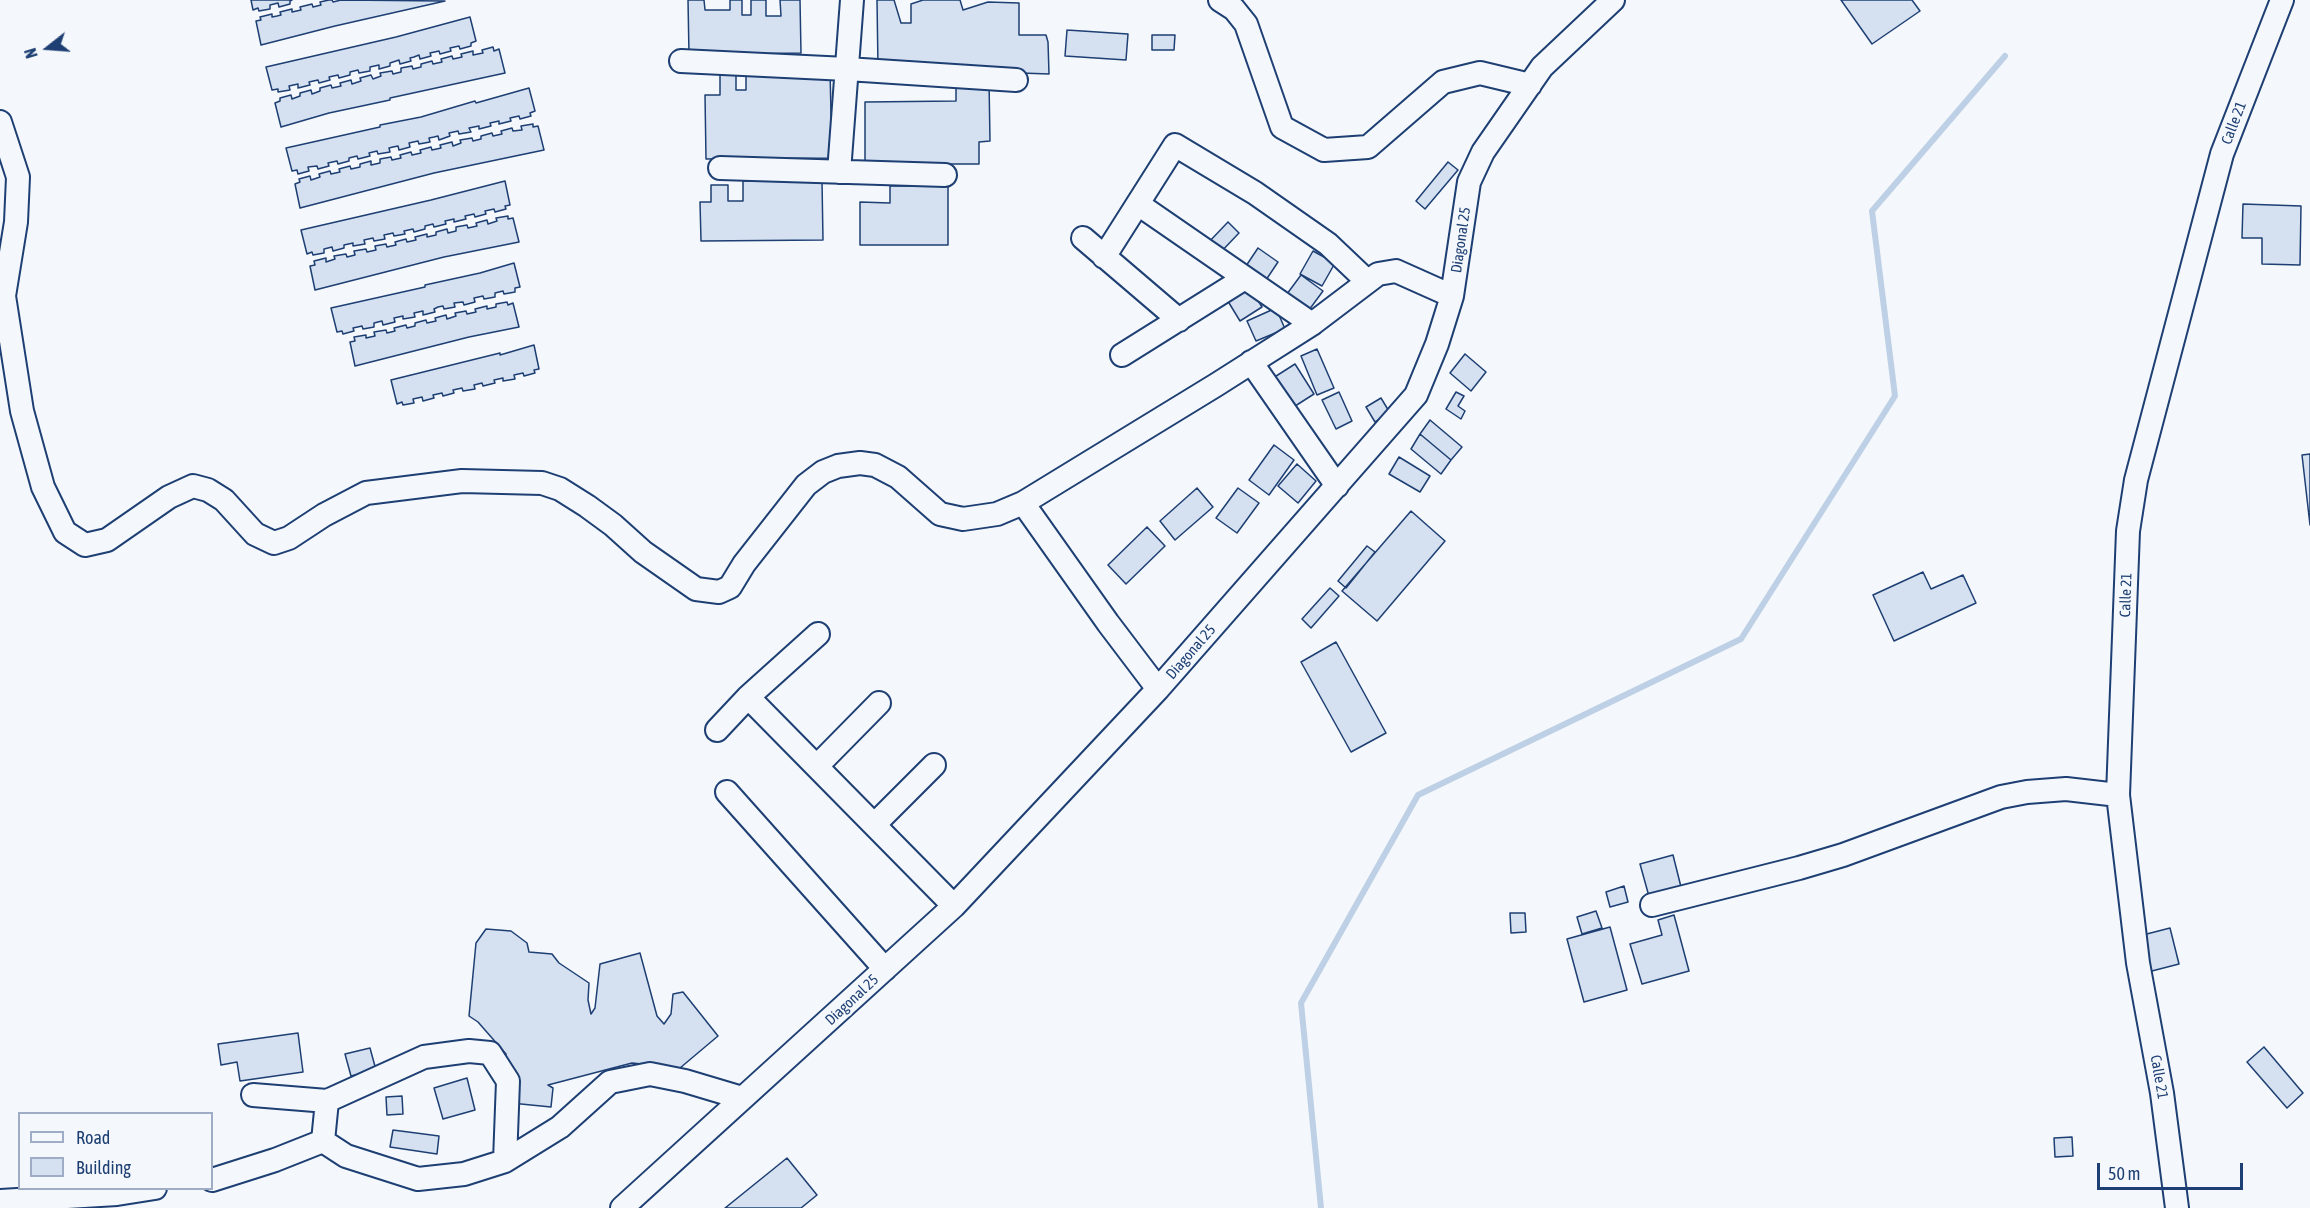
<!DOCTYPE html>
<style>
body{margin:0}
#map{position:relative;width:2310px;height:1208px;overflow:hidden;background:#f4f7fb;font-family:"Asap Condensed",sans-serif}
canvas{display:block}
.legend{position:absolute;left:18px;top:1112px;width:195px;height:78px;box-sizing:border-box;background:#f4f7fb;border:2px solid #9eadc5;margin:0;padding:8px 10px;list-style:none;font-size:18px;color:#1d3f73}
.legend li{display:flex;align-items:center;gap:12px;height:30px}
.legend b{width:30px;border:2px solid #9eadc5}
.north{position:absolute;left:18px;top:18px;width:60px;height:60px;-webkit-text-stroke:4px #f4f7fb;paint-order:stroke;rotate:253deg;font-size:16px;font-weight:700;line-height:24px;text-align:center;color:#1d3f73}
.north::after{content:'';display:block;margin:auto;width:21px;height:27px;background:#1d3f73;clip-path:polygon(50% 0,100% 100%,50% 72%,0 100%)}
.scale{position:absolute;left:2097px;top:1163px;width:146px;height:27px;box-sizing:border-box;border:3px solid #1d3f73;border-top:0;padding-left:8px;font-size:18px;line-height:21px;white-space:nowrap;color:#1d3f73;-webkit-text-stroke:4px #f4f7fb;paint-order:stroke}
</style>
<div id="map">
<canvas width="2310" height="1208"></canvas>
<ul class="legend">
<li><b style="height:8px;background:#f4f7fb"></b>Road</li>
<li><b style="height:16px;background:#d5e0f0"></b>Building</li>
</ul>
<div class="north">N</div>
<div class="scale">50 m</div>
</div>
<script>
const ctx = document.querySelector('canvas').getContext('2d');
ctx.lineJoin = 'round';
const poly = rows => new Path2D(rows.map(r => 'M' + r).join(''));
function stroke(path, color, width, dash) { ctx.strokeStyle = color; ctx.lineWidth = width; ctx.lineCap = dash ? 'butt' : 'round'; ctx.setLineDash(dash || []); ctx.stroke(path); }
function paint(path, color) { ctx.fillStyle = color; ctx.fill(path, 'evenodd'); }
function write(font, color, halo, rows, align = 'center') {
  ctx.font = font + ' "Asap Condensed",sans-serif'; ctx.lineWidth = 4.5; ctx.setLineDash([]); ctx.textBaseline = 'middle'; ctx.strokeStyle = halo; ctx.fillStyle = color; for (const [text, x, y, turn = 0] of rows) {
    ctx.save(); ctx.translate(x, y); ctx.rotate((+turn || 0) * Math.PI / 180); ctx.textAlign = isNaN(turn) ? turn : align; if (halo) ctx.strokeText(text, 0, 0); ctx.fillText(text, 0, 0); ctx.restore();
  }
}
stroke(poly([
 [1321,1208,1301,1003,1418,795,1741,639,1895,396,1872,211,2005,56]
]), '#bed0e5', 6);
const building = poly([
 [251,0,292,0,290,1,290,4,279,7,278,3,270,5,270,9,259,11,258,8,253,10,251,0],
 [329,0,332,0,333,2,341,0,445,1,335,26,261,45,256,21,261,20,260,17,272,14,272,17,277,16,281,15,280,12,292,9,292,12,301,10,300,7,312,4,313,7,321,5,320,2,329,0],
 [688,0,704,0,705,10,730,10,730,0,742,0,742,15,751,15,751,0,766,0,766,16,781,16,780,0,800,0,801,53,689,55,688,0],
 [877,0,894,0,901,23,911,23,911,4,923,0,960,0,963,10,988,2,1019,3,1019,35,1046,35,1048,42,1049,74,878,68,877,0],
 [1841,0,1912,0,1920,11,1872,44,1841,0],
 [470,17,476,41,471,43,471,46,460,49,459,46,450,48,451,51,440,54,439,51,430,53,431,56,420,59,419,55,414,57,410,58,411,61,400,64,399,60,390,63,390,66,379,69,379,65,370,67,370,71,359,73,358,70,350,72,350,75,339,78,338,75,329,77,330,80,319,83,318,80,309,82,310,85,298,88,298,84,289,86,290,90,278,92,278,89,272,90,266,67,396,37,470,17],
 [1067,30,1128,34,1126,60,1065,56,1067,30],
 [1152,35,1175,35,1174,50,1152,50,1152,35],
 [493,47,494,51,499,49,505,73,390,98,390,100,329,113,281,127,275,103,280,101,280,98,291,95,292,99,300,96,300,93,311,90,312,94,320,91,320,88,331,85,332,88,341,86,340,83,351,80,352,84,361,81,360,78,371,75,373,79,381,76,380,73,392,71,393,74,401,72,401,68,412,66,413,69,421,67,421,64,432,61,433,64,442,62,441,59,452,56,453,59,462,57,461,54,473,51,473,55,483,53,482,50,493,47],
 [720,70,736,70,736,90,746,90,746,71,830,70,832,158,706,159,705,95,720,95,720,70],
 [956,80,989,80,990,141,979,142,979,164,865,164,865,102,956,101,956,80],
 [529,88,535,111,530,113,531,116,520,119,519,116,510,118,511,121,499,124,499,121,490,123,491,126,479,129,479,126,469,128,471,132,459,134,458,131,449,133,450,136,439,140,438,136,434,137,429,138,430,142,419,144,418,141,409,143,410,147,399,150,398,146,393,147,389,148,390,152,378,154,377,151,369,153,370,156,358,159,357,156,349,158,349,161,338,164,337,161,328,163,329,166,318,169,317,166,308,167,309,171,298,174,297,170,292,171,286,148,380,127,380,125,421,117,475,101,476,103,529,88],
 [533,124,533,127,538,126,544,150,434,173,300,208,295,184,300,182,299,179,310,176,311,180,320,177,319,174,330,171,331,174,340,172,339,169,350,166,351,169,360,167,360,164,371,161,371,165,380,163,380,159,391,157,392,160,401,158,400,155,411,152,412,155,421,153,420,150,431,147,432,150,441,148,440,145,452,142,453,146,461,143,460,140,472,138,473,141,481,139,481,136,492,133,493,136,502,134,501,131,512,128,513,131,522,130,521,126,533,124],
 [1448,162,1458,170,1425,209,1416,201,1448,162],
 [505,181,510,205,505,206,506,209,495,212,494,209,485,211,486,214,475,217,474,214,465,216,466,219,454,222,454,219,445,221,446,224,434,227,433,224,425,226,425,229,414,232,413,229,404,231,405,234,394,236,393,233,384,235,385,239,374,241,373,238,364,240,365,244,353,246,353,243,344,245,344,248,333,251,332,247,324,249,324,253,313,255,312,252,307,254,301,230,431,200,505,181],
 [743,181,822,181,823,240,701,241,700,202,711,202,711,185,728,185,728,201,743,201,743,181],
 [890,186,948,186,948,245,860,245,860,202,890,203,890,186],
 [2243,204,2301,206,2300,265,2262,264,2262,238,2242,238,2243,204],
 [508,216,508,219,513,218,519,242,444,257,315,290,310,266,315,265,314,261,326,258,326,262,335,259,334,256,346,254,347,257,355,255,354,251,366,249,367,252,376,250,375,246,386,244,387,247,396,245,395,242,406,239,407,242,416,240,415,237,427,234,427,237,436,235,436,232,447,229,448,233,456,231,456,227,467,225,468,228,477,226,476,223,487,220,488,224,497,221,496,218,508,216],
 [1228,222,1239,233,1218,255,1207,244,1228,222],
 [1258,248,1278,262,1264,283,1244,269,1258,248],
 [1313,251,1335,263,1322,286,1300,274,1313,251],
 [514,263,520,287,515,288,515,292,504,294,503,291,495,293,495,297,484,299,483,296,474,298,475,302,464,305,463,302,454,303,455,307,444,309,443,306,438,307,434,309,435,312,423,315,423,311,414,313,415,317,403,319,403,316,394,318,395,322,383,325,382,321,374,323,374,327,363,329,362,326,353,328,354,331,343,334,342,331,337,332,331,308,425,287,425,285,480,273,514,263],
 [1301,275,1323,291,1306,314,1284,298,1301,275],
 [1248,284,1262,307,1240,321,1226,298,1248,284],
 [507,302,508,305,513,303,519,327,469,337,355,366,350,342,355,341,354,337,366,335,366,338,375,336,374,332,386,330,387,333,395,331,394,328,406,325,407,328,415,326,415,323,426,320,427,323,436,321,435,318,446,315,447,319,456,316,455,313,466,311,467,314,476,312,475,309,487,306,487,309,496,307,496,304,507,302],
 [1276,308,1285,329,1256,341,1247,321,1276,308],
 [534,345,539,369,534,370,535,373,524,376,523,373,514,375,515,379,503,381,503,378,494,380,495,383,483,386,482,383,474,385,475,389,463,391,462,388,453,390,454,393,443,396,442,393,433,395,434,398,423,401,422,397,413,399,414,403,403,405,402,402,397,404,391,380,500,353,500,355,534,345],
 [1317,349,1334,388,1317,395,1301,356,1317,349],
 [1465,354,1486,372,1471,391,1450,373,1465,354],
 [1295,364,1314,394,1292,408,1273,378,1295,364],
 [1339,392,1352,421,1336,429,1322,400,1339,392],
 [1456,392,1464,396,1458,406,1465,411,1461,419,1446,409,1456,392],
 [1381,398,1390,413,1375,422,1366,407,1381,398],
 [1430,420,1462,447,1451,460,1420,434,1430,420],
 [1420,434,1451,460,1441,474,1411,449,1420,434],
 [1274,445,1294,460,1269,495,1249,480,1274,445],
 [2310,454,2310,525,2302,455,2310,454],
 [1399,457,1430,476,1420,492,1389,474,1399,457],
 [1297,464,1316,481,1298,503,1278,486,1297,464],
 [1197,488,1213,507,1175,540,1160,521,1197,488],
 [1238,488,1259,503,1237,533,1216,518,1238,488],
 [1411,511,1445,541,1377,621,1342,591,1411,511],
 [1147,527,1165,546,1126,584,1108,565,1147,527],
 [1367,546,1375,552,1346,588,1338,581,1367,546],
 [1923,572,1931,589,1963,575,1976,603,1894,641,1873,595,1923,572],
 [1330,588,1339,596,1311,628,1302,619,1330,588],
 [1336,642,1386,733,1351,752,1301,662,1336,642],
 [1673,855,1682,891,1650,900,1640,864,1673,855],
 [1624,886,1628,902,1610,907,1606,892,1624,886],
 [1596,911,1602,928,1582,934,1577,917,1596,911],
 [1510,913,1525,913,1526,932,1511,933,1510,913],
 [1674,915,1689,971,1642,984,1630,944,1662,935,1658,920,1674,915],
 [1610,927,1627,990,1584,1002,1567,939,1610,927],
 [2170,928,2179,964,2148,972,2139,936,2170,928],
 [486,929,511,931,527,943,529,952,552,954,559,963,589,983,588,1000,591,1014,595,1008,600,964,640,953,657,1016,664,1024,671,1014,673,994,683,992,718,1036,680,1068,632,1063,548,1085,553,1088,551,1107,501,1102,506,1054,478,1022,469,1016,476,943,486,929],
 [298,1033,303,1072,240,1081,237,1062,221,1065,218,1044,298,1033],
 [2264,1047,2303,1093,2287,1108,2247,1062,2264,1047],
 [370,1048,376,1070,351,1076,345,1054,370,1048],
 [467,1078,475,1110,443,1119,434,1088,467,1078],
 [402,1096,403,1114,387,1115,386,1097,402,1096],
 [393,1130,439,1136,437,1154,390,1147,393,1130],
 [2072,1137,2073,1156,2055,1157,2054,1138,2072,1137],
 [787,1158,817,1195,801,1208,725,1208,787,1158]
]);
paint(building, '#d5e0f0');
stroke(building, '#1d3f73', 1.5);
const minor = poly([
 [1220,0,1234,9,1246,24,1282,127,1324,150,1368,147,1443,82,1480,73,1530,85],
 [681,61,847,69,1016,80],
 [0,122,18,177,16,222,4,296,22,411,43,487,65,532,85,545,107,540,169,497,193,486,208,490,224,500,255,534,274,543,289,538,324,515,366,493,462,481,542,483,560,489,587,506,613,525,643,552,696,589,719,592,730,587,744,564,806,485,823,472,838,466,860,463,875,465,898,477,940,514,963,519,997,514,1023,503,1216,385,1312,324,1378,274,1396,271,1452,296],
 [720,168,945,175],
 [839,172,852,0],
 [1138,204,1312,324],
 [1083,238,1179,320],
 [1104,257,1175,145,1255,193,1328,244,1367,281],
 [1122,355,1245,278],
 [1251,362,1337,486],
 [1023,503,1108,623,1158,689],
 [818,634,748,697,954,906],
 [717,730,748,697],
 [817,766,879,703],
 [727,792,885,969],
 [875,824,934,765],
 [1652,905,1799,868,1843,855,2001,797,2027,792,2066,789,2118,795],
 [253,1095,327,1101,424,1057,469,1051,490,1053,508,1081,505,1161],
 [323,1141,327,1101],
 [212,1180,275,1160,323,1141,346,1156,418,1179,464,1174,505,1161,560,1127,610,1082,650,1074,685,1081,742,1098],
 [0,1201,117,1194,155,1188],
 [622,1208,954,906,1158,689,1416,395,1437,344,1452,296,1469,182,1483,152,1542,67,1613,0],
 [2177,1208,2162,1093,2138,963,2118,795,2128,531,2136,480,2222,154,2282,0]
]);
stroke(minor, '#1d3f73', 26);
stroke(minor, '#f4f7fb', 22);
write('15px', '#1d3f73', '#f4f7fb', [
 ["Calle 21",2234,123,-69],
 ["Diagonal 25",1461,240,-82],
 ["Calle 21",2126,595,-88],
 ["Diagonal 25",1191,652,-49],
 ["Diagonal 25",852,1000,-43],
 ["Calle 21",2159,1077,80]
]);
</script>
